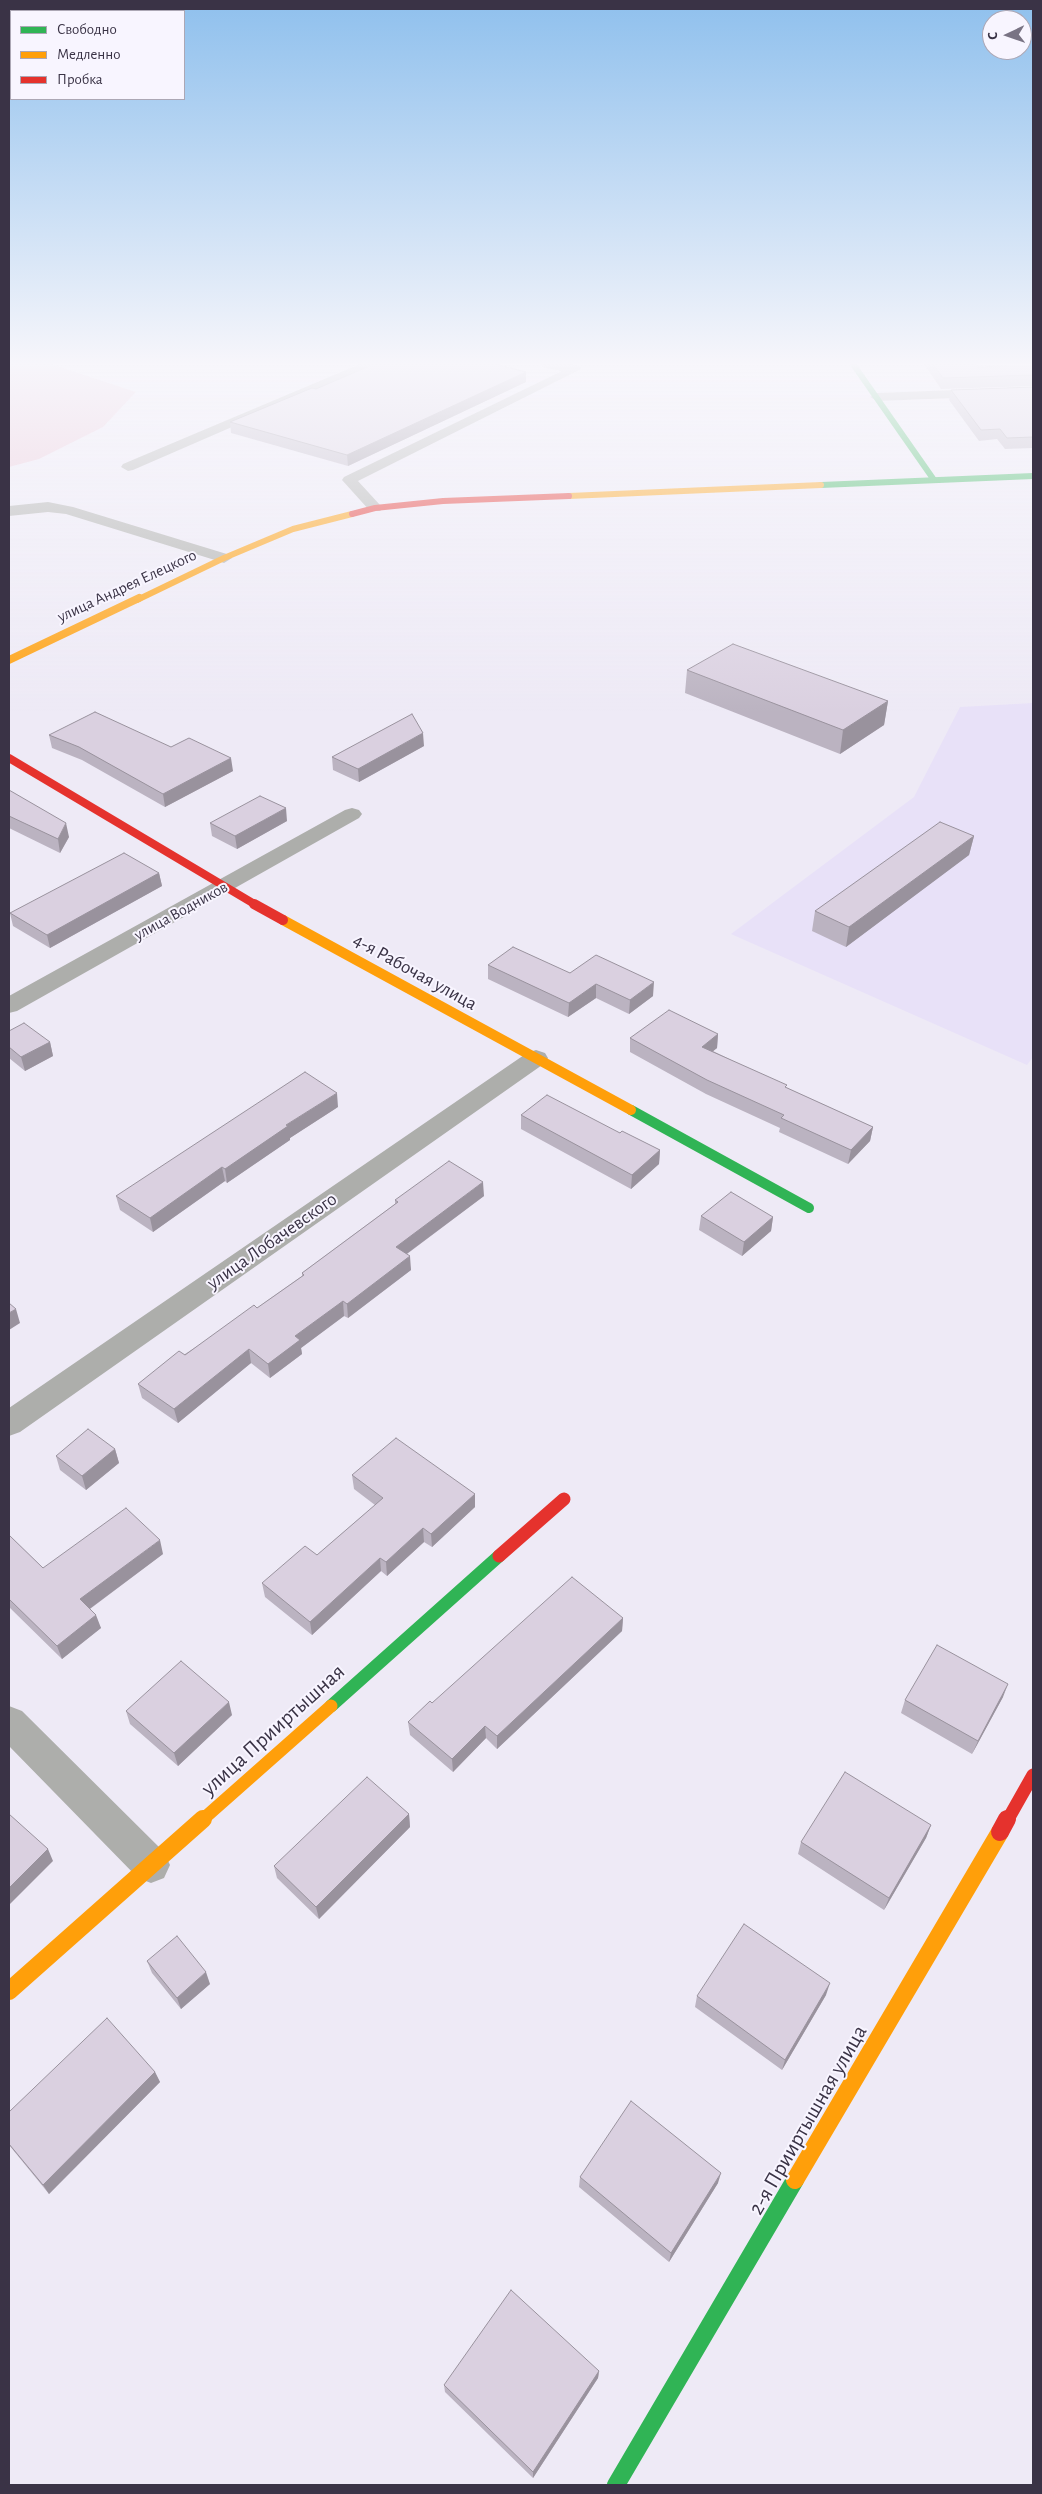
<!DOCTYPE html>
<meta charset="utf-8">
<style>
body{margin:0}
#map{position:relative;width:1042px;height:2494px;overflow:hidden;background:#eeeaf6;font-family:"Alegreya Sans",sans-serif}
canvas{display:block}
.frame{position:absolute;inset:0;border:10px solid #3a3346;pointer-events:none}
.legend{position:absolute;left:10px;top:10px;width:175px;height:90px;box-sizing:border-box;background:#f8f5ff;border:1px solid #aca7b5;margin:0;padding:6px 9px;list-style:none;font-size:15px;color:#3a3346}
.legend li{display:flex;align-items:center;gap:10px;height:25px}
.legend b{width:25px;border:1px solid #aca7b5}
.north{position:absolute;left:982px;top:10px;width:50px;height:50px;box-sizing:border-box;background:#f8f5ff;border:1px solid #aca7b5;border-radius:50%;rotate:267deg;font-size:14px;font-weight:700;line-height:20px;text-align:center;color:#3a3346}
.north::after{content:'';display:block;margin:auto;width:18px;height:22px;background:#797384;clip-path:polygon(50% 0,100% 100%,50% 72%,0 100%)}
</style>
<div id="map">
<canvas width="1042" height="2494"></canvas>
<div class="frame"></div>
<ul class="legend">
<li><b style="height:6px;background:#30b455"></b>Свободно</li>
<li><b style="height:6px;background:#ff9f0a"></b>Медленно</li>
<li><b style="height:6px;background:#e5322d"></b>Пробка</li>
</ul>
<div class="north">С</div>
</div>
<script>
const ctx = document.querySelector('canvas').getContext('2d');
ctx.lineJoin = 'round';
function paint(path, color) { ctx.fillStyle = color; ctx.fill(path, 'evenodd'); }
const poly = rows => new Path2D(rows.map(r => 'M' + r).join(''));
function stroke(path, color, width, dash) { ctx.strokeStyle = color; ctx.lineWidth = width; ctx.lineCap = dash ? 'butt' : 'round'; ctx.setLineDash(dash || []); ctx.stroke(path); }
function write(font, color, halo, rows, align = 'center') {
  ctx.font = font + ' "Alegreya Sans",sans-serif'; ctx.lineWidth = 4; ctx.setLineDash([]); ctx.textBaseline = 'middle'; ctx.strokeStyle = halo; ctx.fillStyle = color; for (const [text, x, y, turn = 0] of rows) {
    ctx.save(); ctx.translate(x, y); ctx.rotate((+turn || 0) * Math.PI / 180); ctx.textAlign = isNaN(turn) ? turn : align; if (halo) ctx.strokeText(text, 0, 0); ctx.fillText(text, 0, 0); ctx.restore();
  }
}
paint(poly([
 [1033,703,1033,1057,1027,1065,731,934,914,797,960,707]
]), '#e8e1f8');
paint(poly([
 [9,364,51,364,136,392,103,427,39,459,9,467]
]), '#ecc3d3');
paint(poly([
 [360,364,377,364,133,470,128,471,121,467,123,464,360,364],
 [541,364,569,364,580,366,581,369,358,481,380,505,383,508,380,511,370,511,342,480,344,477,562,371,542,367,541,364],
 [1033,387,1033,395,877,401,870,397,877,393,1033,387],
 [48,502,73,507,230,555,232,558,224,563,218,561,66,514,48,512,9,516,9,506,48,502],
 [352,808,359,810,362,814,359,818,17,1011,9,1013,9,996,345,810,352,808],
 [536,1050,545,1053,548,1058,545,1063,20,1432,9,1436,9,1408,527,1053,536,1050],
 [9,1706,22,1711,164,1852,170,1865,164,1878,151,1883,138,1878,9,1746,9,1706]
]), '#adaeab');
stroke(poly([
 [853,364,934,480],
 [821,485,1033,476]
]), '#30b455', 6);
stroke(poly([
 [631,1110,809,1208]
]), '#30b455', 10);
stroke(poly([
 [331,1706,499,1556]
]), '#30b455', 13);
stroke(poly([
 [616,2485,795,2180]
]), '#30b455', 18);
stroke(poly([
 [569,496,821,485],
 [137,600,224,558,293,529,352,514]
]), '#ff9f0a', 6);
stroke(poly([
 [9,660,139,598]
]), '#ff9f0a', 8);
stroke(poly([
 [283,920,631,1110]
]), '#ff9f0a', 10);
stroke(poly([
 [201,1821,331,1706]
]), '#ff9f0a', 13);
stroke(poly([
 [9,1991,203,1819],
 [795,2180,1000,1832]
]), '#ff9f0a', 18);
stroke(poly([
 [352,514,375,508,443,501,569,496]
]), '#e5322d', 6);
stroke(poly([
 [9,758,256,905]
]), '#e5322d', 8);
stroke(poly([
 [254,904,283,920]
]), '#e5322d', 10);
stroke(poly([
 [499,1556,564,1499],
 [1007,1821,1033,1775]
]), '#e5322d', 13);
stroke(poly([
 [1000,1832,1007,1819]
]), '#e5322d', 18);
paint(poly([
 [924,364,975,364,977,367,1033,366,1033,386,941,389],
 [526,372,526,382,348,466,231,433,230,422,316,389],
 [1033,387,1033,448,1005,449,997,439,979,441,949,400,951,390],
 [687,670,888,701,884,725,840,754,685,693],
 [49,735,171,747,233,771,165,807,82,760,52,748],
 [424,746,359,782,333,770,332,757],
 [9,790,69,837,60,853,9,828],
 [287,821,237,849,212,836,210,823],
 [974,836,969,855,846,947,812,931,815,911],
 [159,873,162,886,50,948,13,926,10,913],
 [488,965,570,973,653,996,629,1014,596,998,568,1017,488,979],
 [9,1031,50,1042,53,1056,25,1071,9,1058],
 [718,1034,717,1048,713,1051,787,1088,873,1127,870,1141,848,1164,779,1132,780,1128,706,1094,630,1052,630,1038],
 [338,1107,290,1138,290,1140,227,1183,225,1181,153,1232,120,1210,116,1196],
 [521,1115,620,1133,660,1150,659,1164,631,1189,521,1129],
 [484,1196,407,1254,411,1270,348,1318,344,1316,301,1348,302,1354,270,1378,251,1363,178,1423,142,1398,138,1384,257,1308,302,1276,302,1273,395,1204,395,1200],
 [701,1216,773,1217,771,1231,742,1256,699,1230],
 [115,1449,119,1463,86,1490,60,1470,56,1456],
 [352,1475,475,1494,475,1507,432,1547,424,1542,387,1576,381,1571,312,1635,265,1597,262,1583,317,1555,375,1505,354,1489],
 [9,1535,43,1568,163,1554,90,1609,101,1628,62,1659,9,1607],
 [623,1618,622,1631,497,1749,486,1738,453,1772,410,1735,408,1722,432,1703],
 [1003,1697,972,1754,901,1713,905,1700],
 [126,1711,232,1715,178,1766,130,1724],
 [409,1814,410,1827,319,1919,277,1878,274,1866],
 [931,1825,926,1838,884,1910,798,1854,801,1842],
 [147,1961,210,1984,181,2009,152,1973],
 [826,1995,782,2070,695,2007,697,1996],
 [155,2072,160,2082,49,2194,9,2145,9,2112],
 [580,2177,718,2183,669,2262,579,2187],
 [599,2371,598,2378,533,2478,445,2392,444,2385]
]), '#bbb3c1');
paint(poly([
 [526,372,526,382,348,466,347,455],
 [888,701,884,725,840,754,843,730],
 [423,733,424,746,359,782,358,769],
 [231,758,233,771,165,807,163,794],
 [286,808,287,821,237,849,235,836],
 [66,823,69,837,60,853,58,839],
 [974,836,969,855,846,947,849,927],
 [159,873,162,886,50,948,47,935],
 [654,982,653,996,629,1014,630,1000],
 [596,984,596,998,568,1017,569,1003],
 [718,1034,717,1048,701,1061,702,1047],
 [50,1042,53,1056,25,1071,21,1057],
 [337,1093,338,1107,290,1138,290,1140,227,1183,225,1169,286,1125],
 [873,1127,870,1141,848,1164,851,1150],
 [660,1150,659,1164,631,1189,632,1175],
 [222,1167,225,1181,153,1232,150,1218],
 [483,1182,484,1196,397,1261,396,1247],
 [773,1217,771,1231,742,1256,744,1242],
 [410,1256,411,1270,348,1318,347,1304],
 [343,1301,344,1316,301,1348,302,1354,270,1378,268,1364,295,1336],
 [16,1309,20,1323,9,1330,9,1313],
 [249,1349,251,1363,178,1423,174,1409],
 [115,1449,119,1463,86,1490,82,1476],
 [475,1494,475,1507,432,1547,431,1534],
 [423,1528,424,1542,387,1576,386,1562],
 [160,1540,163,1554,84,1613,80,1599],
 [380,1558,381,1571,312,1635,310,1622],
 [96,1615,101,1628,62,1659,57,1646],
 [623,1618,622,1631,497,1749,497,1736],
 [1008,1684,1003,1697,972,1754,978,1741],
 [229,1702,232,1715,178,1766,174,1753],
 [485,1726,486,1738,453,1772,452,1759],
 [409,1814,410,1827,319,1919,316,1907],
 [931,1825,926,1838,884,1910,889,1898],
 [48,1849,53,1861,9,1905,9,1888],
 [206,1972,210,1984,181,2009,177,1998],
 [830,1983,826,1995,782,2070,785,2060],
 [155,2072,160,2082,49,2194,43,2185],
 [721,2173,718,2183,669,2262,671,2253],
 [599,2371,598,2378,533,2478,533,2472]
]), '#99929d');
const building = poly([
 [374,364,495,364,526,372,347,455,230,422,312,388,316,389,374,364],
 [933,364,975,364,977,367,1033,366,1033,375,943,378,933,364],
 [1033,387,1033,437,1007,438,1000,429,981,430,951,390,1033,387],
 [733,644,888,701,843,730,687,670,733,644],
 [95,712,171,747,189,738,231,758,163,794,79,747,49,735,95,712],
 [412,714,423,733,358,769,332,757,412,714],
 [9,790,66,823,58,839,9,816,9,790],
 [260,796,286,808,235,836,210,823,260,796],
 [940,822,974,836,849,927,815,911,940,822],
 [124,853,159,873,47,935,10,913,124,853],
 [513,947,570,973,596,955,654,982,630,1000,596,984,569,1003,488,965,513,947],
 [669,1010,718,1034,702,1047,787,1085,785,1087,873,1127,851,1150,781,1118,784,1115,707,1080,630,1038,669,1010],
 [24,1023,50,1042,21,1057,9,1047,9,1031,24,1023],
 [305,1072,337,1093,286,1125,288,1126,225,1169,222,1167,150,1218,116,1196,305,1072],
 [547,1095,620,1133,622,1131,660,1150,632,1175,521,1115,547,1095],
 [449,1161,483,1182,396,1247,410,1256,347,1304,343,1301,295,1336,300,1340,268,1364,249,1349,174,1409,138,1384,179,1351,185,1355,254,1305,257,1308,304,1275,302,1273,398,1202,395,1200,449,1161],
 [731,1192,773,1217,744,1242,701,1216,731,1192],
 [9,1303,16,1309,9,1313,9,1303],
 [88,1429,115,1449,82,1476,56,1456,88,1429],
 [396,1438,475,1494,431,1534,423,1528,386,1562,380,1558,310,1622,262,1583,305,1546,317,1555,383,1498,352,1475,396,1438],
 [126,1508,160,1540,80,1599,96,1615,57,1646,9,1599,9,1535,43,1568,126,1508],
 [572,1577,623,1618,497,1736,485,1726,452,1759,408,1722,430,1701,432,1703,572,1577],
 [937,1645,1008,1684,978,1741,905,1700,937,1645],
 [181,1661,229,1702,174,1753,126,1711,181,1661],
 [845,1772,931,1825,889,1898,801,1842,845,1772],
 [367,1777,409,1814,316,1907,274,1866,367,1777],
 [9,1814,48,1849,9,1888,9,1814],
 [744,1924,830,1983,785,2060,697,1996,744,1924],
 [177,1936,206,1972,177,1998,147,1961,177,1936],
 [107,2018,155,2072,43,2185,9,2144,9,2112,107,2018],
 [631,2101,721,2173,671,2253,580,2177,631,2101],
 [511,2290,599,2371,533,2472,444,2385,511,2290]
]);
paint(building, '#dad0e0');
stroke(building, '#99929d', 1);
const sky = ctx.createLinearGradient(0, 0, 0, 713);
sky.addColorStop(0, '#8fc0ed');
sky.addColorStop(0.51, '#f7f6fb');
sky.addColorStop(1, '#f7f6fb00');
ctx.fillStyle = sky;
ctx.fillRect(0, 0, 1042, 713);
write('16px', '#3a3346', '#f8f5ff', [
 ["улица Андрея Елецкого",127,586,-25],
 ["улица Водников",181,911,-29]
]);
write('19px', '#3a3346', '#f8f5ff', [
 ["4-я Рабочая улица",415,972,29],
 ["улица Лобачевского",272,1241,-35]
]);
write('22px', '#3a3346', '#f8f5ff', [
 ["улица Прииртышная",273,1730,-42],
 ["2-я Прииртышная улица",808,2120,-60]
]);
</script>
